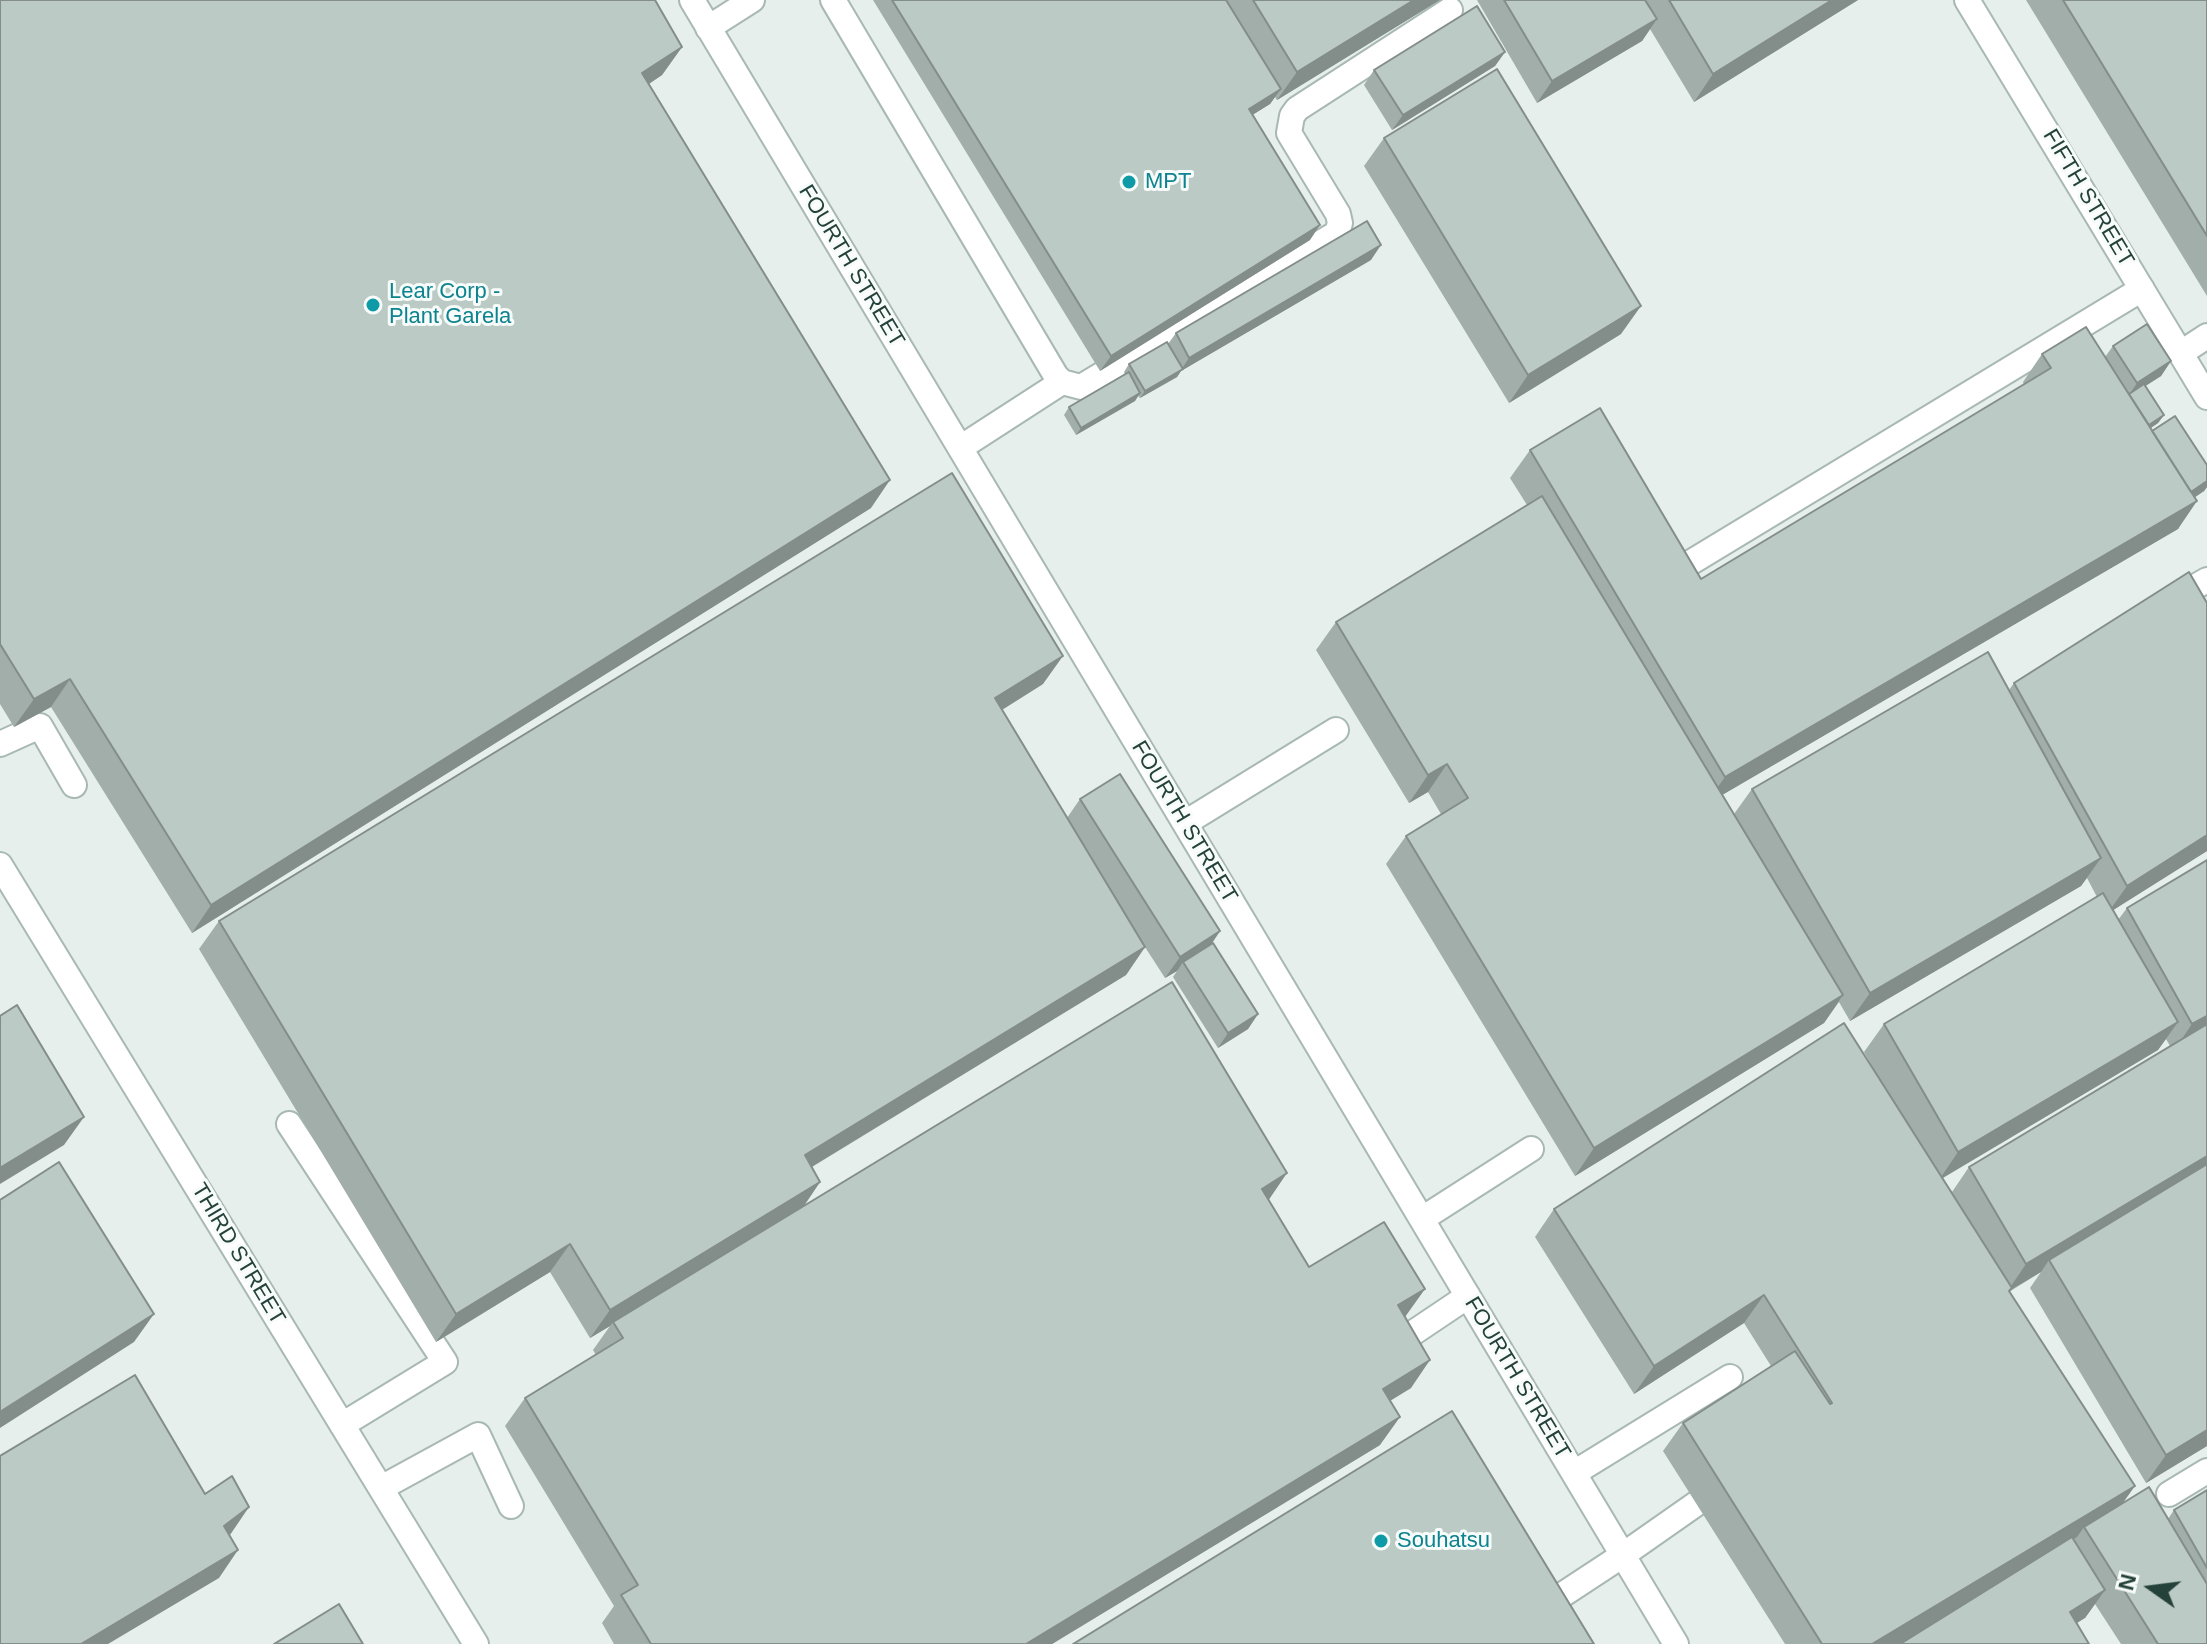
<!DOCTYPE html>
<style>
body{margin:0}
#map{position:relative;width:2207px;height:1644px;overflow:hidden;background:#e6efeb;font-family:Helvetica,sans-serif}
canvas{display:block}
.north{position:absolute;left:2111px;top:1548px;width:80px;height:80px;-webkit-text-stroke:6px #f7fbf9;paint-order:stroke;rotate:284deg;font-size:22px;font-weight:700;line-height:32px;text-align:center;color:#24423a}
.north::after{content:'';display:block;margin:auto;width:28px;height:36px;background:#24423a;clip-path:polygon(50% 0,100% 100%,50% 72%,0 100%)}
</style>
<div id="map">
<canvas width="2207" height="1644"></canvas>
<div class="north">N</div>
</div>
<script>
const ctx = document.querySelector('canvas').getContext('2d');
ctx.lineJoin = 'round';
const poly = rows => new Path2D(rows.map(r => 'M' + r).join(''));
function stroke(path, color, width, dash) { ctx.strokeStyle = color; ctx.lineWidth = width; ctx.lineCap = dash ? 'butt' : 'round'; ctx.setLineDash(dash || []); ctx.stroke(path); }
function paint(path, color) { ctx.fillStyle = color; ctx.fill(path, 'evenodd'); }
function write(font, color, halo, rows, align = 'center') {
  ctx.font = font + ' Helvetica,sans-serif'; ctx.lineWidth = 6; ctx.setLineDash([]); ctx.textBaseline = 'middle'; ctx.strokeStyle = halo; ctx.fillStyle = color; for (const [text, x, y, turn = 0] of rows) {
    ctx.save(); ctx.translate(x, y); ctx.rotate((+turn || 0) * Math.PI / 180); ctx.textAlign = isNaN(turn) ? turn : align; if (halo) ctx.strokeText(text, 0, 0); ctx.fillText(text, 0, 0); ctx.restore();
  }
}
const minor = poly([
 [692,0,1676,1644],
 [833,0,1056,376,1062,382,1081,387,1337,233,1340,223,1338,214,1289,133,1292,116,1297,109,1450,10],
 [1967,0,2207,397],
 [708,28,752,0],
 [2181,353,2207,336],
 [960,448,1062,382],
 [1675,572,2142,289],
 [2188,591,2207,580],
 [0,744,40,726,74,785],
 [1185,823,1336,730],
 [0,865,476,1644],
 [289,1124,445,1362,342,1425],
 [1422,1219,1531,1149],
 [1398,1343,1468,1296],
 [1574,1473,1730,1377],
 [381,1488,478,1435,511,1506],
 [2169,1494,2207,1471],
 [1553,1601,1623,1555,1723,1485]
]);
stroke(minor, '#a8b8b2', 28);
stroke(minor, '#fff', 24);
paint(poly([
 [0,0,682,47,662,75,649,84,871,508,192,933,51,707,14,727,0,704],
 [873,0,1440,0,1277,100,1275,97,1270,104,1252,115,1310,240,1100,371],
 [1477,0,1858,0,1694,102,1650,29,1642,41,1537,103],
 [2026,0,2207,0,2207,296],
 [1505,52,1495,66,1392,130,1364,85,1374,70],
 [1384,138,1621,334,1509,403,1364,166],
 [1371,260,1181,371,1177,377,1140,398,1138,396,1135,401,1076,435,1064,415,1069,407,1125,374,1124,372,1129,364,1168,344,1176,333],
 [2113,346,2171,361,2161,376,2145,386,2164,415,2158,423,2151,428,2152,431,2207,465,2207,487,2204,491,2195,497,2178,529,1722,795,1734,814,1752,789,2009,690,2014,683,2207,851,2113,910,2118,920,2127,908,2207,860,2207,1446,2146,1483,2030,1288,2041,1272,2009,1292,2123,1503,2168,1519,2174,1510,2207,1490,2207,1644,2121,1644,2095,1604,2085,1618,1948,1614,1899,1644,1785,1644,1663,1451,1683,1423,1771,1366,1744,1323,1634,1394,1535,1237,1554,1209,1876,1073,1864,1052,1884,1024,2097,897,2087,878,2081,886,1850,1021,1839,1002,1824,1023,1575,1176,1386,864,1406,836,1441,814,1428,792,1409,803,1316,650,1336,622,1527,505,1510,478,1530,450,1701,579,2024,385,2023,382,2042,354,2105,357],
 [2166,1039,2170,1046,1969,1167,1952,1192,1943,1178,2158,1050],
 [1043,684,1002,710,1067,818,1080,799,1220,931,1211,945,1258,1014,1248,1029,1218,1048,1173,977,1177,971,1165,978,1145,947,1126,975,812,1167,820,1182,804,1206,1269,1200,1309,1267,1405,1317,1411,1388,1390,1401,1380,1445,1052,1644,614,1644,602,1623,614,1606,505,1426,525,1398,596,1355,593,1350,610,1326,590,1338,550,1272,436,1342,199,949,219,921]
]), '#a1aea9');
paint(poly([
 [1414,0,1440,0,1277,100,1297,72],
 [1832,0,1858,0,1694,102,1713,74],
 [1657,19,1642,41,1537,103,1552,81],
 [682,47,662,75,623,101,642,73],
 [1505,52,1495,66,1392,130,1403,115],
 [1281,89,1270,104,1238,124,1249,109],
 [1320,225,1310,240,1100,371,1111,356],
 [1381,245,1371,260,1181,371,1177,377,1140,398,1145,391,1181,370,1189,358],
 [1641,306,1621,334,1509,403,1528,375],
 [2171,361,2161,376,2127,398,2137,383],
 [1140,393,1135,401,1076,435,1081,428],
 [2164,415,2158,423,2126,444,2131,437],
 [890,480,871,508,192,933,211,905],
 [2207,481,2207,487,2204,491,2173,512,2183,497],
 [2197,501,2178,529,1705,805,1725,777],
 [1063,656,1043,684,976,726,995,698],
 [70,679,51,707,14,727,34,699],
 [1447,764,1428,792,1409,803,1428,775],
 [2207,835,2207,851,2107,914,2127,886],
 [2101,858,2081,886,1850,1021,1870,993],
 [1220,931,1205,953,1183,962,1177,971,1165,978,1180,957],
 [1145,947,1126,975,785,1183,805,1155],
 [1843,995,1824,1023,1575,1176,1594,1148],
 [1258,1014,1248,1029,1218,1048,1228,1033],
 [2207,1016,2207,1032,2173,1052,2192,1024],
 [2178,1022,2158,1050,1939,1180,1958,1152],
 [84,1117,64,1145,0,1184,0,1168],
 [2207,1156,2207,1173,2049,1260,2041,1272,2007,1292,2026,1264],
 [1287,1173,1268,1201,1262,1189],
 [820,1182,801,1210,613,1322,610,1326,590,1338,610,1310],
 [570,1244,550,1272,436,1342,456,1314],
 [1425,1289,1405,1317,1398,1305],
 [1764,1295,1744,1323,1634,1394,1654,1366],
 [154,1314,134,1342,0,1428,0,1412],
 [1430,1360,1411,1388,1363,1417,1383,1389],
 [1400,1417,1380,1445,1052,1644,1026,1644],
 [2207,1430,2207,1446,2146,1483,2166,1455],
 [2135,1486,2115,1514,2084,1527,2077,1537,1899,1644,1872,1644],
 [249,1507,230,1535,224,1526],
 [238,1550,219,1578,108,1644,81,1644],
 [2105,1590,2085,1618,2050,1640,2070,1612]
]), '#838d89');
const building = poly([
 [0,0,655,0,682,47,642,73,890,480,211,905,70,679,34,699,0,644,0,0],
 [892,0,1226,0,1281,89,1249,109,1320,225,1111,356,892,0],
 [1253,0,1414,0,1297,72,1253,0],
 [1504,0,1645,0,1657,19,1552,81,1504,0],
 [1669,0,1832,0,1713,74,1669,0],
 [2063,0,2207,0,2207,236,2063,0],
 [1477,6,1505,52,1403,115,1374,70,1477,6],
 [1497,69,1641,306,1528,375,1384,138,1497,69],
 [1367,221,1381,245,1189,358,1176,333,1367,221],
 [2147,324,2171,361,2137,383,2113,346,2147,324],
 [2086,327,2197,501,1725,777,1530,450,1600,408,1701,579,2051,368,2042,354,2086,327],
 [1167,342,1183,369,1145,391,1129,364,1167,342],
 [1129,372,1140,393,1081,428,1069,407,1129,372],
 [2144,384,2164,415,2149,425,2129,394,2144,384],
 [2175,416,2207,465,2207,481,2191,492,2152,431,2175,416],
 [952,473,1063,656,995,698,1145,947,805,1155,820,1182,610,1310,570,1244,456,1314,219,921,952,473],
 [1542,496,1843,995,1594,1148,1406,836,1468,798,1447,764,1428,775,1336,622,1542,496],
 [2189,572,2207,603,2207,835,2127,886,2014,683,2189,572],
 [1988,652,2101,858,1870,993,1752,789,1988,652],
 [1120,774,1220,931,1180,957,1080,799,1120,774],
 [2207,860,2207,1016,2192,1024,2127,908,2207,860],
 [2103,893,2178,1022,1958,1152,1884,1024,2103,893],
 [1213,943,1258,1014,1228,1033,1183,962,1213,943],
 [1172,982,1287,1173,1262,1189,1309,1267,1384,1222,1425,1289,1398,1305,1430,1360,1383,1389,1400,1417,1026,1644,651,1644,621,1595,638,1585,525,1398,623,1338,613,1322,1172,982],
 [17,1005,84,1117,0,1168,0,1016,17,1005],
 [1844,1023,2012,1288,2009,1291,2135,1486,1872,1644,1822,1644,1683,1423,1795,1351,1830,1404,1832,1403,1764,1295,1654,1366,1554,1209,1844,1023],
 [2207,1024,2207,1156,2026,1264,1969,1167,2207,1024],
 [59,1162,154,1314,0,1412,0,1200,59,1162],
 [2207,1164,2207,1430,2166,1455,2049,1260,2207,1164],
 [135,1375,205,1494,232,1476,249,1507,224,1526,238,1550,81,1644,0,1644,0,1456,135,1375],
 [1452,1411,1594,1644,1073,1644,1452,1411],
 [2149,1487,2207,1584,2207,1644,2158,1644,2084,1527,2149,1487],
 [2207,1490,2207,1568,2174,1510,2207,1490],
 [2072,1537,2105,1590,2070,1612,2089,1644,1900,1644,2072,1537],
 [339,1604,363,1644,274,1644,339,1604]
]);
paint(building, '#bbcac4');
stroke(building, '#838d89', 2);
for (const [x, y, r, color] of [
 [1129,182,8,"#0f9aa8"],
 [373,305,8,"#0f9aa8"],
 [1381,1541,8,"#0f9aa8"]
]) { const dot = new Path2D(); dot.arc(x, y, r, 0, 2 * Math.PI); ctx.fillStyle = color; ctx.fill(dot); stroke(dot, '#f7fbf9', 3); }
write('22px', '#0d838f', '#f7fbf9', [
 ["MPT",1145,182],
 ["Lear Corp -",389,292],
 ["Plant Garela",389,317],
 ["Souhatsu",1397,1541]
], 'left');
write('22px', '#24423a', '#f7fbf9', [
 ["FIFTH STREET",2088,198,59],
 ["FOURTH STREET",851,266,59],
 ["FOURTH STREET",1184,822,59],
 ["THIRD STREET",238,1254,59],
 ["FOURTH STREET",1517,1378,59]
]);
</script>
